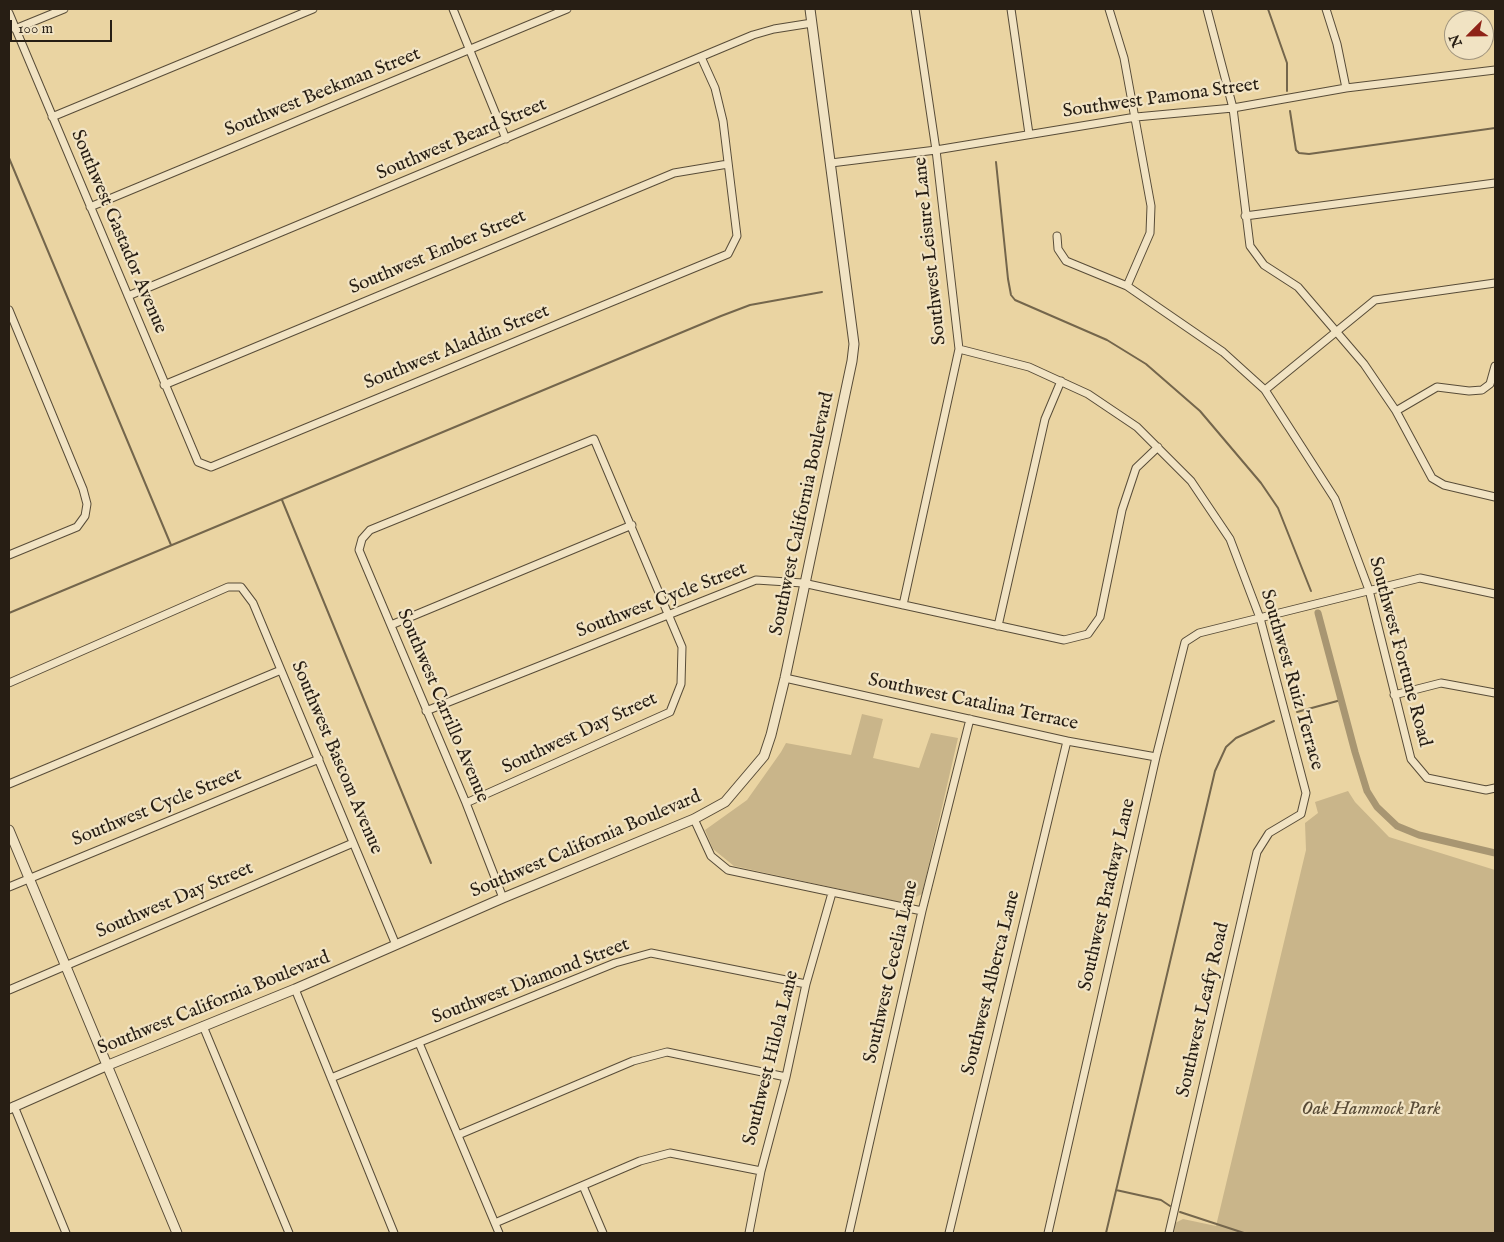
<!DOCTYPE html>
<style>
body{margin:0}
#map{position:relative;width:1504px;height:1242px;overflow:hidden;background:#ead4a2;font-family:"IM FELL English",serif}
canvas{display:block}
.frame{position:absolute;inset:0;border:10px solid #271e14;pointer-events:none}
.north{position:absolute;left:1444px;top:10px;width:50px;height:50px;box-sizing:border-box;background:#f1e3c3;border:1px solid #a0947d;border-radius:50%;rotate:247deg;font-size:14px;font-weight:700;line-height:20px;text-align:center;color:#271e14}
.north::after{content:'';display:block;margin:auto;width:18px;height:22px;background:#8f2418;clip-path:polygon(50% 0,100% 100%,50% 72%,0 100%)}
.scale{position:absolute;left:10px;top:20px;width:102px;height:22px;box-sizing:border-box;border:2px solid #271e14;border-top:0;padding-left:6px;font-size:15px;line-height:18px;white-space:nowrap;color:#271e14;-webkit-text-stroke:4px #f1e3c3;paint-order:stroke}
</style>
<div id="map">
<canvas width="1504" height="1242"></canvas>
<div class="frame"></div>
<div class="north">N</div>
<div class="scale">100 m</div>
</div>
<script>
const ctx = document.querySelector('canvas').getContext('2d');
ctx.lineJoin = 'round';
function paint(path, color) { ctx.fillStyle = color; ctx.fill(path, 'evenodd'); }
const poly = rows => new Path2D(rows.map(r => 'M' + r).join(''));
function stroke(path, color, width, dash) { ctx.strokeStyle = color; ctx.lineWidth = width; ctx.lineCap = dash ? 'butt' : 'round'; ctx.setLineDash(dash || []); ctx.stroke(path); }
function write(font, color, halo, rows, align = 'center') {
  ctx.font = font + ' "IM FELL English",serif'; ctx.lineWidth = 4.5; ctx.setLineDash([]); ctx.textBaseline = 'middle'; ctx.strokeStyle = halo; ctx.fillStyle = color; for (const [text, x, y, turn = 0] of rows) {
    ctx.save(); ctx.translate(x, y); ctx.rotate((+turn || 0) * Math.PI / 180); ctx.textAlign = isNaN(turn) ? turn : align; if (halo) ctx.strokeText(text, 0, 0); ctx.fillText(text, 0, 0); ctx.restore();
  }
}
paint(poly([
 [862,714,883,719,873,758,919,768,931,733,958,738,922,894,904,903,734,866,713,849,705,830,747,800,781,752,786,743,851,755],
 [1348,791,1355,802,1389,837,1495,870,1495,1233,1174,1233,1175,1223,1183,1219,1216,1226,1306,850,1305,823,1318,813,1315,802]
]), '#c9b58a');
stroke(poly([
 [1268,9,1287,63,1287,91],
 [1290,111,1296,150,1299,153,1309,154,1495,128],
 [9,158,171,545],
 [996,162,1008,279,1011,295,1015,300,1107,340,1146,364,1200,411,1261,483,1278,508,1311,591],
 [282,500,431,863],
 [9,613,721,316,750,305,822,292],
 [1297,712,1341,700],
 [1116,1190,1161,1200,1170,1206],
 [1180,1212,1244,1233],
 [1106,1233,1215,771,1226,747,1236,738,1274,721]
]), '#74664c', 2);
stroke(poly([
 [1318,613,1355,752,1367,791,1377,807,1397,826,1419,835,1495,853]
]), '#a89672', 7);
const minor = poly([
 [453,9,506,139],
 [1011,9,1029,134],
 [1109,9,1124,58,1151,206,1150,233,1127,286],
 [1207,9,1233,108,1250,246,1264,265,1298,287,1364,364,1396,411,1432,478,1444,485,1495,497],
 [1326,9,1337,44,1346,88],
 [9,13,198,462,211,467,728,254,737,236,723,121,715,88,701,57],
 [15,29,64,9],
 [52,117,313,9],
 [831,163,936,150,1136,117,1233,108,1346,88,1495,70],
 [90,207,567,9],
 [1245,216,1495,183],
 [1057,236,1058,249,1066,261,1127,286,1223,352,1265,390,1335,499,1369,590,1411,759,1427,778,1486,790,1495,788],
 [128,296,753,35,774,29,812,23],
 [9,310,83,489,87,504,85,516,77,527,9,555],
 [959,349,1029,367,1088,394,1137,427,1191,481,1230,539,1260,618,1306,793,1301,814,1269,833,1257,852,1169,1233],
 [164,385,674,173,728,164],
 [1265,390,1375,300,1495,283],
 [1396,411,1437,387,1469,391,1482,390,1490,384,1495,366],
 [903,605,959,349,936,150,915,9],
 [391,625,632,525],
 [998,626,1045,419,1061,381],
 [785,678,1067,741,1156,757],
 [9,683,228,587,241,587,253,603,396,945],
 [1394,695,1441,683,1495,693],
 [426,711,756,580,803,583,1064,640,1088,634,1100,617,1122,510,1136,468,1158,447],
 [9,784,281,670],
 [466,803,670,712,681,684,682,647,594,439,370,530,362,539,359,550,466,803,503,898],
 [694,819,711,856,728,870,922,911],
 [9,887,319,759],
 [295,989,394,1233],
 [9,990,353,843],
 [203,1026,289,1233],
 [419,1043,499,1233],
 [331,1078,615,963,651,953,806,984],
 [14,1106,66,1233],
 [458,1135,633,1061,667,1052,786,1077],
 [583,1186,603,1233],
 [495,1223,640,1161,670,1153,761,1171],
 [749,1233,761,1171,786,1077,806,984,832,893],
 [849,1233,922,911,970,719],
 [949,1233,1067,741],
 [1048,1233,1156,757,1185,642,1199,633,1420,578,1495,594]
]);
const tertiary = poly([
 [9,830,177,1233],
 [9,1109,106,1066,295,989,503,898,694,819,725,802,764,756,771,735,785,678,852,361,854,344,810,9]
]);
stroke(minor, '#584c38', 9);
stroke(tertiary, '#584c38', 11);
stroke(minor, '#f1e3c3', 7);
stroke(tertiary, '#f1e3c3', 9);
write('19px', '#271e14', '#f1e3c3', [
 ["Southwest Beekman Street",323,93,-22],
 ["Southwest Pamona Street",1161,99,-8],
 ["Southwest Beard Street",462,140,-23],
 ["Southwest Gastador Avenue",118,232,67],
 ["Southwest Leisure Lane",931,251,-96],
 ["Southwest Ember Street",438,253,-23],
 ["Southwest Aladdin Street",457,348,-22],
 ["Southwest California Boulevard",803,514,-78],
 ["Southwest Cycle Street",662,601,-21],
 ["Southwest Fortune Road",1399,652,75],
 ["Southwest Ruiz Terrace",1291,680,74],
 ["Southwest Catalina Terrace",973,703,12],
 ["Southwest Carrillo Avenue",442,706,67],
 ["Southwest Day Street",580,734,-25],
 ["Southwest Bascom Avenue",336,758,67],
 ["Southwest Cycle Street",157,808,-22],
 ["Southwest California Boulevard",586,845,-23],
 ["Southwest Bradway Lane",1108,895,-77],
 ["Southwest Day Street",175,901,-23],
 ["Southwest Cecelia Lane",892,972,-77],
 ["Southwest Diamond Street",531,982,-21],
 ["Southwest Alberca Lane",992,983,-76],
 ["Southwest California Boulevard",214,1004,-22],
 ["Southwest Leafy Road",1204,1010,-77],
 ["Southwest Hilola Lane",772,1058,-76]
]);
write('italic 19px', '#584b37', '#f1e3c3', [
 ["Oak Hammock Park",1371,1110]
]);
</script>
